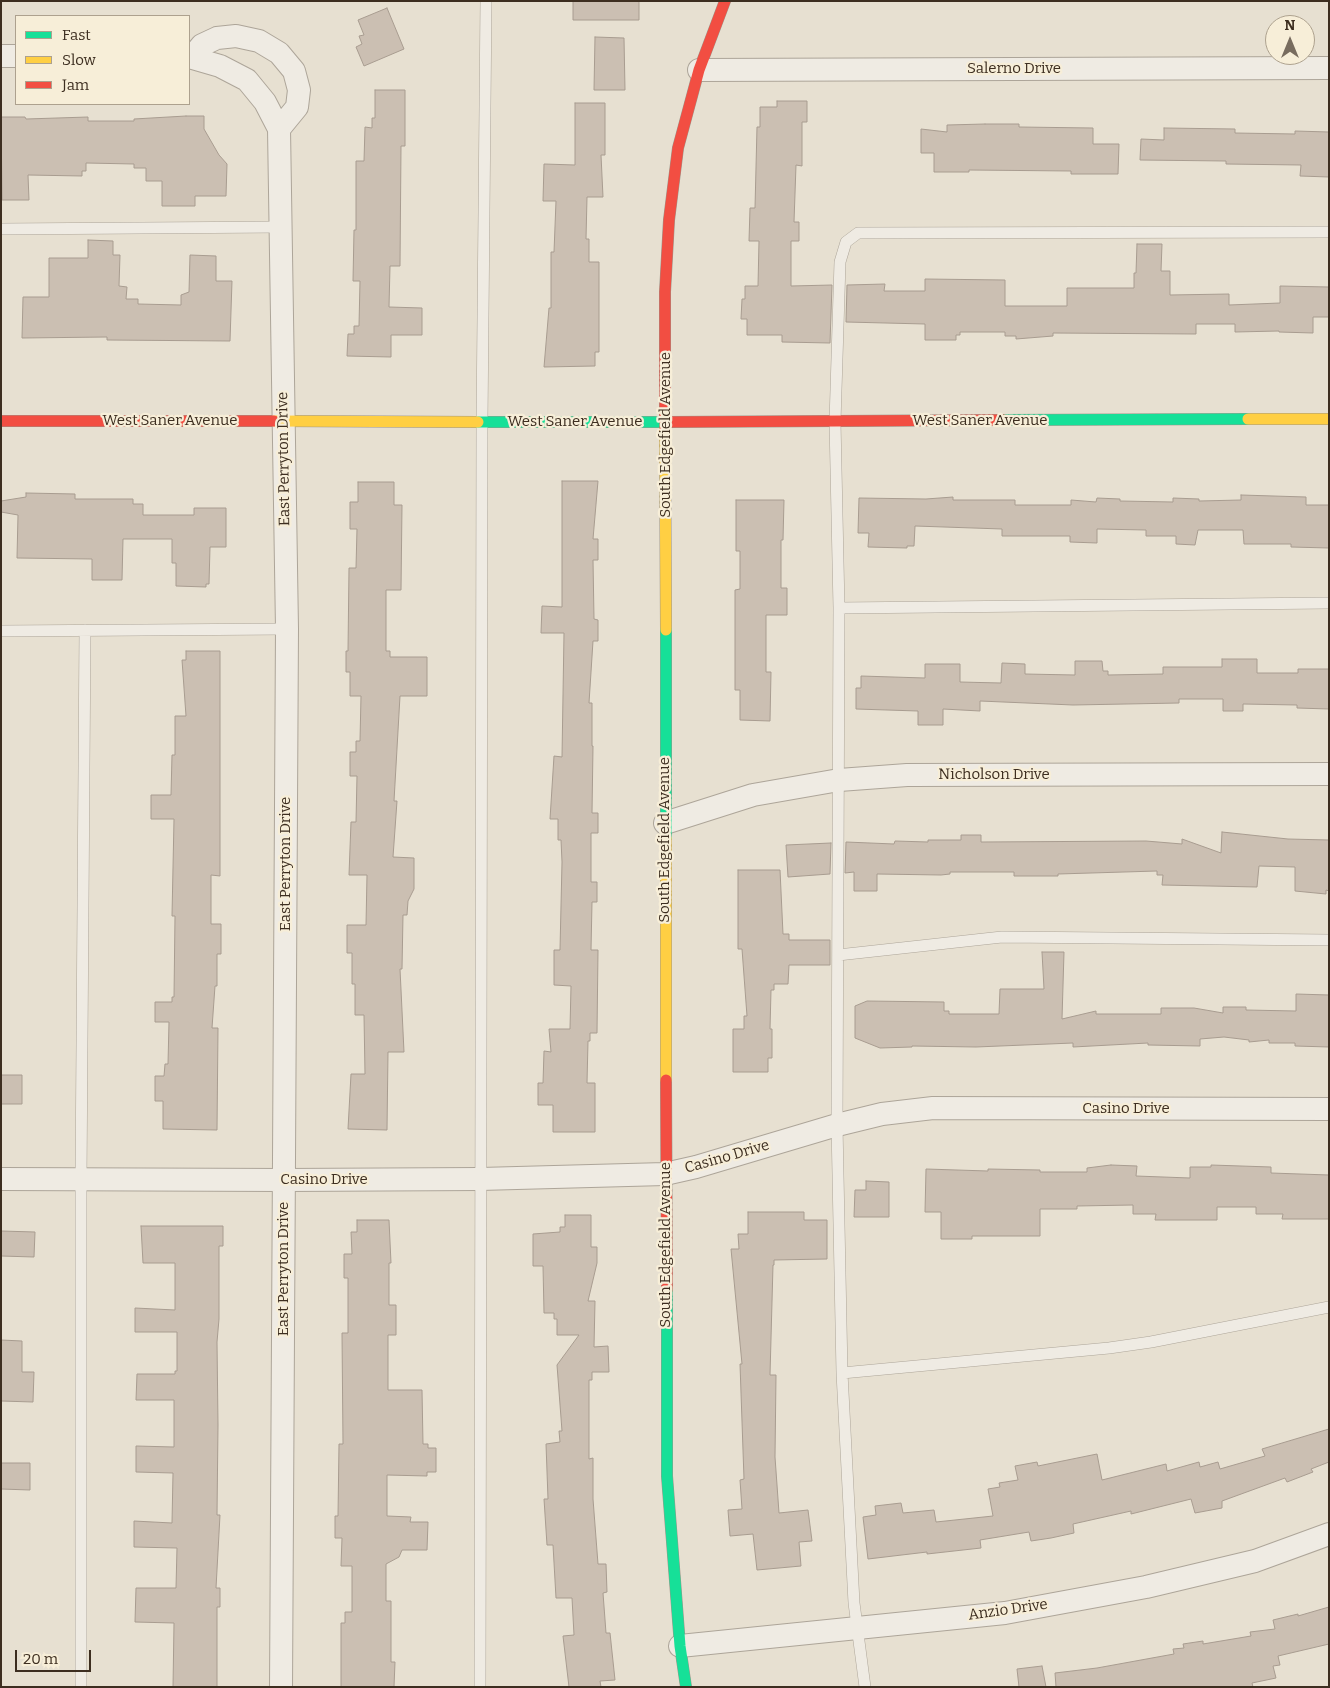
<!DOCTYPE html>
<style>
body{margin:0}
#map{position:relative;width:1330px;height:1688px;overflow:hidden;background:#e7e0d1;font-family:Bitter,serif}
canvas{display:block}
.frame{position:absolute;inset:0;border:2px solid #3d2e20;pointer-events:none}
.legend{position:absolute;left:15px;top:15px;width:175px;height:90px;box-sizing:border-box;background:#f7eed8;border:1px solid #ada18e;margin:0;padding:6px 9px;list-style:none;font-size:15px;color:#3d2e20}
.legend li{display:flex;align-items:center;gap:10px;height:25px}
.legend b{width:25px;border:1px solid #ada18e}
.north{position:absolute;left:1265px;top:15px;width:50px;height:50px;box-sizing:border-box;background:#f7eed8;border:1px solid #ada18e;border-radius:50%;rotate:0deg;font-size:14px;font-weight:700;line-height:20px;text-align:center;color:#3d2e20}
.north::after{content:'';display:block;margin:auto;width:18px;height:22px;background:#786c5e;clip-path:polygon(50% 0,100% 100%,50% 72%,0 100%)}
.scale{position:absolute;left:15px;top:1650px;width:76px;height:22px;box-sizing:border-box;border:2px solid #3d2e20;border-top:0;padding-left:6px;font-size:15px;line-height:18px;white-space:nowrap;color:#3d2e20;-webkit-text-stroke:4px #f7eed8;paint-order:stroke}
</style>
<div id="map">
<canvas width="1330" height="1688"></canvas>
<div class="frame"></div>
<ul class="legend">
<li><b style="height:6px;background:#16e098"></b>Fast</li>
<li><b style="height:6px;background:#ffcf43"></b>Slow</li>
<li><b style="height:6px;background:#f24e42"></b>Jam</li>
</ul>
<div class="north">N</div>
<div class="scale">20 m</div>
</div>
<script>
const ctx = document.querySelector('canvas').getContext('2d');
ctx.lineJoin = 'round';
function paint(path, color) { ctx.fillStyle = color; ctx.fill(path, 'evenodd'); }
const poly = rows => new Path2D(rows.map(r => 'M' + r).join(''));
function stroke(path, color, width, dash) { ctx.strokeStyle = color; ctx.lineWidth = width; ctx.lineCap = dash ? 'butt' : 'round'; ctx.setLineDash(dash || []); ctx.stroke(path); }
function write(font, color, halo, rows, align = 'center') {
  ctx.font = font + ' Bitter,serif'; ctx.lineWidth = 4.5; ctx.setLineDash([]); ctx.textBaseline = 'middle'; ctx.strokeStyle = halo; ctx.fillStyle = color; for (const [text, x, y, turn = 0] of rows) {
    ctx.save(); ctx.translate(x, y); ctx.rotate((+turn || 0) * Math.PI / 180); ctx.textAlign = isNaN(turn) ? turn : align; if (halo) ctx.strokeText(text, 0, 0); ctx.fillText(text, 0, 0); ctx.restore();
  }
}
const building = poly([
 [573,1,639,1,639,20,573,20,573,1],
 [387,8,404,49,364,66,356,47,362,44,359,36,364,35,358,20,387,8],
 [595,37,624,38,625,90,594,90,595,37],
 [375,90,405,90,405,146,401,146,400,266,390,266,389,307,422,308,422,335,391,335,391,357,347,356,348,334,354,334,354,326,359,326,360,281,353,281,354,230,356,230,356,161,364,161,365,127,372,128,372,118,375,118,375,90],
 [777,101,807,101,807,122,802,122,802,166,796,165,794,222,799,222,799,241,791,241,791,286,832,285,830,343,782,342,782,335,747,335,747,319,741,319,742,299,745,299,745,286,758,286,759,241,749,241,750,208,755,208,757,127,760,127,760,107,777,107,777,101],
 [575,103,605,103,605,155,601,155,603,197,587,197,586,239,589,239,589,262,599,262,599,352,595,352,595,366,544,367,549,308,551,308,551,252,554,252,556,201,543,201,544,164,575,165,575,103],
 [186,116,204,116,204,129,219,155,227,164,226,196,195,196,195,206,162,206,162,181,146,181,146,168,134,168,134,164,86,163,86,171,82,171,82,176,28,175,29,200,2,200,1,117,25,117,26,119,88,117,88,121,134,121,134,119,186,116],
 [985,124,1019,124,1019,127,1093,128,1093,144,1119,144,1118,174,1071,174,1071,171,969,170,969,172,934,172,934,153,921,153,921,129,947,132,947,125,985,124],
 [1164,128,1235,129,1235,133,1295,134,1295,131,1329,132,1329,177,1300,176,1301,165,1226,164,1226,161,1140,160,1141,139,1164,140,1164,128],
 [88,240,113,241,113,255,120,255,119,286,127,287,126,299,138,299,138,304,181,305,181,295,189,292,190,255,216,256,216,281,232,281,230,341,107,340,107,337,22,338,23,297,49,297,49,258,88,258,88,240],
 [1137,244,1162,244,1161,271,1170,271,1170,295,1229,294,1229,305,1280,303,1280,286,1329,287,1329,317,1313,317,1313,333,1279,332,1279,331,1235,332,1235,324,1196,324,1196,334,1053,333,1053,336,1016,339,1016,336,1005,336,1005,332,960,332,960,335,956,335,956,340,925,340,925,324,846,322,847,285,885,284,884,291,925,291,925,279,1005,280,1005,306,1067,306,1067,288,1134,288,1134,273,1136,273,1137,244],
 [562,481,598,481,593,539,598,539,598,560,593,560,594,619,598,620,598,641,593,641,589,703,592,703,592,746,593,746,592,813,598,813,598,833,591,833,591,882,597,882,597,902,592,902,591,950,598,950,597,1033,590,1033,590,1041,588,1041,587,1083,595,1083,595,1132,553,1132,553,1105,538,1105,538,1083,543,1083,544,1051,551,1052,549,1029,570,1029,571,986,554,985,554,950,560,950,562,862,561,840,558,840,558,819,550,819,554,756,562,757,564,633,541,633,542,606,562,607,562,481],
 [358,482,394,482,394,505,402,505,401,590,386,590,386,651,390,651,390,657,427,657,427,696,400,696,394,801,397,801,393,857,414,858,414,889,408,901,407,915,403,915,402,969,400,969,404,1052,388,1052,387,1130,348,1129,351,1074,365,1074,364,1015,355,1015,355,984,352,984,352,953,347,953,347,925,366,925,367,875,349,875,351,822,356,822,357,776,350,776,350,752,356,752,356,741,360,741,361,696,350,696,350,672,346,672,346,651,348,651,349,568,356,568,357,529,350,529,350,502,358,502,358,482],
 [26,493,75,494,75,499,133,499,133,504,143,504,143,515,194,515,194,508,226,508,226,547,210,547,209,584,206,584,206,587,176,586,176,563,172,563,172,539,123,539,122,580,92,580,92,559,17,558,18,515,1,512,1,501,26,497,26,493],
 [1241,495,1306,497,1306,505,1329,505,1329,548,1291,547,1291,544,1244,544,1243,530,1198,530,1195,545,1176,544,1176,536,1146,536,1146,530,1097,529,1097,543,1070,542,1070,536,1002,536,1002,529,915,526,914,546,907,546,907,548,868,547,869,533,858,533,859,498,926,499,953,497,953,500,1015,500,1015,505,1071,505,1071,500,1096,502,1097,498,1120,499,1120,501,1173,502,1173,498,1199,499,1199,501,1241,500,1241,495],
 [736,500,784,500,783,540,781,540,781,588,787,588,787,615,766,615,766,672,771,672,770,721,740,720,740,690,735,690,735,590,740,589,740,551,736,551,736,500],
 [186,651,220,651,220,876,211,875,211,924,221,924,221,954,217,954,217,986,215,986,212,1028,218,1028,217,1130,163,1129,163,1101,155,1101,155,1076,164,1076,165,1064,168,1064,169,1022,155,1022,155,1002,172,1002,172,997,174,997,175,916,172,916,174,819,151,819,151,795,171,795,172,755,175,755,175,716,186,716,182,660,186,660,186,651],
 [1222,659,1257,659,1257,673,1298,673,1298,669,1329,669,1329,709,1297,708,1297,705,1243,704,1243,711,1223,711,1223,699,1179,699,1179,703,1073,705,980,701,980,711,943,709,943,725,918,725,918,711,856,709,856,688,861,688,861,676,925,678,925,664,960,664,960,682,1001,683,1002,663,1025,664,1025,674,1075,675,1075,661,1102,661,1103,671,1108,671,1108,675,1163,674,1163,667,1222,667,1222,659],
 [1222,832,1288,839,1329,840,1329,891,1326,890,1326,894,1295,891,1295,867,1259,866,1257,887,1162,885,1163,875,1157,875,1157,871,1058,874,1058,876,1014,876,1014,872,950,872,950,874,941,875,877,874,877,891,854,891,854,872,845,873,846,842,894,844,895,841,928,842,928,840,961,840,961,835,981,835,981,842,1146,841,1182,844,1182,839,1221,853,1222,832],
 [831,843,830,874,788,877,786,845,831,843],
 [738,870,780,870,783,934,789,934,789,940,830,940,830,965,789,965,788,984,774,984,774,990,771,990,770,1029,772,1029,772,1058,768,1058,768,1072,733,1072,733,1029,744,1029,744,1016,747,1016,742,949,738,949,738,870],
 [1042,952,1064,952,1062,1019,1096,1011,1096,1014,1161,1014,1161,1008,1194,1008,1223,1013,1223,1007,1246,1007,1246,1010,1296,1011,1296,994,1329,995,1329,1047,1295,1046,1295,1043,1269,1043,1269,1040,1249,1042,1249,1040,1224,1037,1200,1039,1200,1046,1148,1045,1148,1043,1073,1047,1073,1043,976,1047,912,1046,912,1047,880,1048,855,1038,855,1006,867,1001,944,1002,944,1011,949,1011,949,1014,999,1014,1000,989,1044,989,1042,952],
 [1,1075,22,1075,22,1104,1,1104,1,1075],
 [1111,1165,1137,1166,1136,1176,1190,1178,1190,1167,1211,1167,1211,1165,1271,1167,1271,1173,1329,1175,1329,1219,1282,1219,1283,1214,1256,1214,1256,1207,1217,1207,1217,1220,1155,1220,1156,1214,1133,1214,1133,1205,1077,1206,1077,1209,1040,1209,1040,1236,972,1236,972,1239,941,1239,941,1212,925,1212,926,1169,988,1171,988,1169,1040,1170,1040,1172,1087,1172,1087,1168,1111,1165],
 [866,1181,889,1182,889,1217,854,1217,855,1190,866,1190,866,1181],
 [748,1212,804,1212,804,1220,827,1220,827,1259,774,1260,774,1265,773,1265,770,1375,776,1375,775,1457,779,1513,808,1510,812,1541,799,1542,801,1566,757,1570,753,1534,730,1536,728,1510,742,1509,740,1480,744,1479,740,1364,742,1364,731,1249,739,1249,738,1234,748,1234,748,1212],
 [565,1215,591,1215,591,1247,597,1247,597,1263,588,1301,595,1301,594,1347,608,1346,609,1372,592,1372,592,1380,589,1380,589,1459,593,1458,593,1499,598,1564,606,1564,607,1592,603,1593,606,1633,610,1633,615,1680,600,1681,601,1687,569,1687,563,1636,574,1635,572,1598,556,1598,553,1545,547,1545,544,1499,548,1499,546,1444,560,1442,559,1431,562,1431,557,1365,579,1335,557,1335,557,1319,554,1319,554,1313,544,1313,543,1266,533,1266,533,1234,560,1232,560,1227,565,1227,565,1215],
 [357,1220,389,1220,391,1263,389,1263,389,1305,396,1305,396,1335,388,1335,388,1390,422,1390,423,1444,428,1444,428,1448,436,1448,436,1472,427,1472,427,1476,387,1475,387,1516,411,1517,410,1522,428,1522,427,1550,402,1550,399,1557,386,1564,386,1601,391,1601,391,1662,395,1662,394,1687,341,1687,341,1623,345,1623,345,1612,352,1612,352,1566,341,1566,342,1538,335,1538,335,1516,338,1516,339,1444,343,1444,342,1333,348,1333,348,1278,344,1278,344,1254,352,1254,351,1232,357,1232,357,1220],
 [141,1226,223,1226,223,1246,219,1246,219,1319,217,1342,218,1425,217,1515,220,1515,216,1588,220,1588,220,1607,217,1607,217,1687,173,1687,174,1623,135,1622,136,1588,176,1588,177,1548,134,1547,134,1521,172,1523,173,1473,136,1472,136,1446,174,1447,174,1400,136,1400,137,1374,175,1374,175,1371,177,1371,177,1332,135,1332,135,1308,175,1310,175,1263,143,1263,141,1226],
 [1,1231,35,1232,34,1257,1,1256,1,1231],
 [1,1340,22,1341,22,1372,34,1372,33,1402,1,1401,1,1340],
 [1329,1429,1329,1462,1311,1469,1313,1472,1287,1482,1285,1478,1222,1501,1222,1508,1195,1513,1191,1499,1131,1514,1131,1511,1073,1524,1074,1533,1051,1538,1031,1541,1029,1532,980,1540,981,1548,927,1554,927,1552,868,1559,863,1517,876,1515,875,1506,901,1503,903,1513,934,1510,936,1522,993,1516,988,1489,1000,1487,999,1483,1018,1480,1015,1466,1037,1462,1038,1466,1097,1454,1102,1480,1166,1464,1167,1471,1199,1462,1200,1467,1218,1462,1220,1469,1265,1456,1262,1449,1329,1429],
 [1,1463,30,1463,30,1490,1,1489,1,1463],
 [1329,1607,1329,1644,1278,1656,1280,1665,1273,1666,1276,1678,1252,1683,1253,1687,1056,1687,1055,1673,1097,1668,1174,1654,1173,1649,1184,1648,1183,1644,1203,1641,1203,1644,1251,1636,1250,1632,1275,1629,1273,1620,1298,1614,1298,1616,1329,1607],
 [1042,1666,1046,1687,1019,1687,1017,1669,1042,1666]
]);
paint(building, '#cbbfb2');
stroke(building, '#a89c90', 1);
const lane = poly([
 [1,229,281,227],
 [839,608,1329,603],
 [1,631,287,629],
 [838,955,1002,937,1329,940],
 [842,1373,1109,1348,1151,1342,1329,1307],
 [81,1687,81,1180,85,630],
 [480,1687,482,422,486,1],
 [865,1687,854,1603,842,1373,837,1125,839,608,835,422,840,262,846,242,858,233,1329,232]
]);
const street = poly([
 [1,56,16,56],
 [189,57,220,66,247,80,265,102,279,129],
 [192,57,202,45,217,38,236,36,259,41,279,53,294,71,299,90,297,107,279,129,287,629,281,1687],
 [699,70,1329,68],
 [665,823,753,795,839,780,907,775,1329,774],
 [1,1179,285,1180,480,1179,665,1174,696,1167,837,1125,882,1114,933,1108,1329,1109],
 [680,1646,1005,1613,1146,1587,1255,1561,1329,1534]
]);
const fast = poly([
 [1004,420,1248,419],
 [478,422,667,422],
 [666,630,666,838],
 [667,1290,667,1476,680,1646,686,1687]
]);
const slow = poly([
 [1248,419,1329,419],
 [274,421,478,422],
 [665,429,666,630],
 [666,838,666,1080]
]);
const jam = poly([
 [1,421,274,421],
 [667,422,1004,420],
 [665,429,665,292,669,220,678,148,699,70,725,1],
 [666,1080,667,1290]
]);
stroke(lane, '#ada599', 12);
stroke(street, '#ada599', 24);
stroke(fast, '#9c958a', 12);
stroke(slow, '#9c958a', 12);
stroke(jam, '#9c958a', 12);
stroke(lane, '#efebe3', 11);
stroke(street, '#efebe3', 22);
stroke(fast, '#16e098', 11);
stroke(slow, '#ffcf43', 11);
stroke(jam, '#f24e42', 11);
write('15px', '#3d2e20', '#f7eed8', [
 ["Salerno Drive",1014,69],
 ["West Saner Avenue",170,421],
 ["West Saner Avenue",980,421],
 ["West Saner Avenue",575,422],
 ["South Edgefield Avenue",666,435,-90],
 ["East Perryton Drive",284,459,-91],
 ["Nicholson Drive",994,775],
 ["South Edgefield Avenue",665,840,-90],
 ["East Perryton Drive",286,864,-90],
 ["Casino Drive",1126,1109],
 ["Casino Drive",727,1157,-16],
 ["Casino Drive",324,1180],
 ["South Edgefield Avenue",666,1245,-90],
 ["East Perryton Drive",284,1269,-90],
 ["Anzio Drive",1008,1610,-8]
]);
</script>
